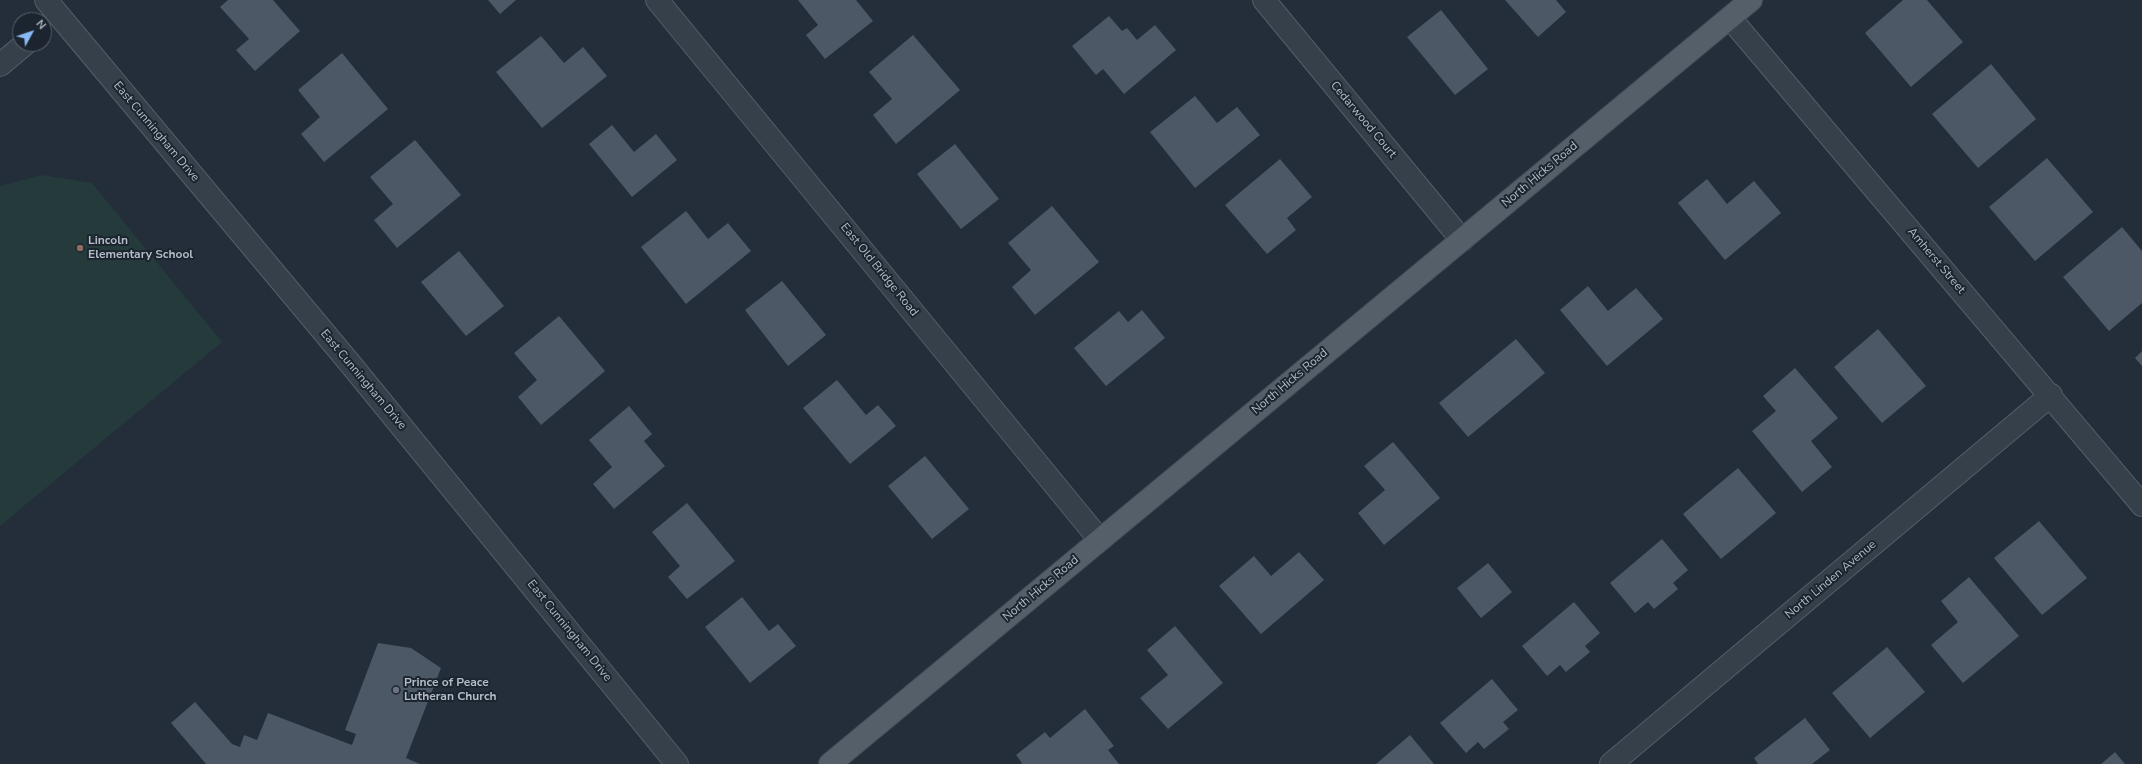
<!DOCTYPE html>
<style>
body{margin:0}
#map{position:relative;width:2142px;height:764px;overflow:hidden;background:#232e3a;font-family:"Nunito Sans",sans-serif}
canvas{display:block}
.north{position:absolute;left:12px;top:12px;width:40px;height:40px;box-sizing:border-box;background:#1c252f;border:1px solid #58616b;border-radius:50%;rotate:50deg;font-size:11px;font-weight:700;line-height:16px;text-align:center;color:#b2bbc6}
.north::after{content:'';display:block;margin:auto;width:14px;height:18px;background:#89b8f4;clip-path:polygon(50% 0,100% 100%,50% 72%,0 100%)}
</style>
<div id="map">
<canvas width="2142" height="764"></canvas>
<div class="north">N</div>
</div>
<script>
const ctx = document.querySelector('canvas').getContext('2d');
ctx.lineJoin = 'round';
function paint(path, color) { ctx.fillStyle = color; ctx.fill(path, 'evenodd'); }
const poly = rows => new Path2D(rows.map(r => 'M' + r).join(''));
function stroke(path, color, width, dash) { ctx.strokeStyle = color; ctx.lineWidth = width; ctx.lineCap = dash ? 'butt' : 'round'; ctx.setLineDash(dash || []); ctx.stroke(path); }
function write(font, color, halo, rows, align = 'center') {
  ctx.font = font + ' "Nunito Sans",sans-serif'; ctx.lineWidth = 4; ctx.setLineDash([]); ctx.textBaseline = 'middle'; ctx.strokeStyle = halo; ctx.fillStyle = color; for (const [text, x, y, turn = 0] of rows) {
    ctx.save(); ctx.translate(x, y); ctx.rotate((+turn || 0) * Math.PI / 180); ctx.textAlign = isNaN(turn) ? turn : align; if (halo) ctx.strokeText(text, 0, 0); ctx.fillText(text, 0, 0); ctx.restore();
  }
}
paint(poly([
 [42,175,92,183,222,342,0,526,0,186]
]), '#253a3b');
paint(poly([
 [228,0,273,0,300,31,255,71,236,50,249,39,220,7],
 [488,0,516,0,500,14],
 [798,0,856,0,873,21,825,59,806,35,818,25],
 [1505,0,1556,0,1566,12,1538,37],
 [1903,0,1927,0,1963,42,1911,87,1865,33],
 [1441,10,1488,69,1455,95,1407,37],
 [1109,16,1122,31,1127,28,1137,40,1155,25,1176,50,1124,94,1103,69,1096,75,1072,46],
 [913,35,960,90,896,144,873,115,892,99,869,72],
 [541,36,564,63,583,47,607,76,542,128,496,72],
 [342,53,388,109,324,162,301,134,320,117,298,90],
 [1991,64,2036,119,1978,168,1932,114],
 [1195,96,1217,123,1237,107,1260,135,1195,188,1150,132],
 [612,125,634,152,656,134,677,160,632,197,589,144],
 [415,140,461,195,397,248,374,220,393,204,370,177],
 [955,144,999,199,961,229,917,174],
 [2047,158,2093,212,2035,261,1989,207],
 [1280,159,1312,197,1287,218,1296,230,1267,254,1225,205],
 [1707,179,1727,204,1754,181,1781,213,1725,260,1678,203],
 [1052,206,1099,262,1035,315,1012,287,1031,270,1008,243],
 [686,211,708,239,728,223,751,251,686,304,641,247],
 [2122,227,2142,251,2142,303,2109,331,2063,277],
 [459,251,504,306,466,336,421,282],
 [782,281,826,335,788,366,745,310],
 [1588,286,1608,311,1636,288,1663,319,1607,366,1560,310],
 [1142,310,1165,338,1106,386,1074,348,1119,311,1128,322],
 [559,316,605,371,541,425,518,397,537,380,514,353],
 [1878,329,1926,386,1882,423,1834,367],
 [1516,339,1545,373,1468,437,1439,403],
 [2142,351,2142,366,2135,358],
 [1795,368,1838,418,1811,441,1832,467,1802,492,1752,431,1776,411,1763,396],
 [837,380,866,415,878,405,896,426,850,464,803,408],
 [629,406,652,434,644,441,665,466,614,509,593,484,612,467,589,440],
 [1393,442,1440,498,1384,545,1358,513,1385,490,1364,466],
 [925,456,969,509,932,539,888,486],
 [1738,468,1776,513,1721,559,1683,514],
 [687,503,735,561,687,599,668,577,680,566,652,532],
 [2039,521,2087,578,2042,615,1994,558],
 [1662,539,1688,570,1673,583,1678,589,1654,609,1648,602,1635,613,1610,583],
 [1299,552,1324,580,1261,634,1219,586,1254,556,1271,576],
 [1488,563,1512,592,1481,618,1457,588],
 [1969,577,2019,636,1963,683,1931,645,1958,622,1941,601],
 [742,597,769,631,778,624,796,646,750,683,705,627],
 [1574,602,1600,633,1585,646,1590,652,1566,672,1560,665,1547,676,1522,646],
 [1175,626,1223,683,1168,729,1140,698,1168,675,1147,650],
 [378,643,411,648,441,668,406,758,420,764,206,764,171,723,195,702,232,744,240,747,244,735,257,740,268,713,352,745,356,734,345,730],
 [1887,647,1925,692,1870,738,1832,693],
 [1492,679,1518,710,1503,722,1509,729,1484,749,1478,742,1466,753,1440,723],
 [1085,709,1114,746,1108,750,1119,764,1020,764,1022,763,1016,755,1045,732,1050,738],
 [1805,718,1830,750,1812,764,1758,764,1754,758],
 [1410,735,1434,764,1376,764],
 [2115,752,2125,764,2101,764]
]), '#4c5865');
const minor = poly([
 [46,0,348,361,677,764],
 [657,0,1100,540],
 [1264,0,1462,240],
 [1730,18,2142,505],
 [0,65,25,44],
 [1611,764,2051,395]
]);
const major = poly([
 [830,764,1751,0]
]);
stroke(minor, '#555e68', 24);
stroke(major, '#404953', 24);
stroke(minor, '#36404a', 22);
stroke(major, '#545f6a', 22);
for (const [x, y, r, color] of [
 [80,248,4,"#8d6e63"],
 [396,690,4,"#6b7280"]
]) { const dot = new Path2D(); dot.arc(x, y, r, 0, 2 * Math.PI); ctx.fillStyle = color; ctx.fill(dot); stroke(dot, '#1c252f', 1.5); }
write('12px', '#b2bbc6', '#1c252f', [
 ["Cedarwood Court",1363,120,50],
 ["East Cunningham Drive",156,132,50],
 ["North Hicks Road",1540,175,-40],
 ["Amherst Street",1936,261,50],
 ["East Old Bridge Road",879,270,51],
 ["East Cunningham Drive",363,380,50],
 ["North Hicks Road",1290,382,-40],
 ["North Linden Avenue",1831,580,-40],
 ["North Hicks Road",1041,589,-40],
 ["East Cunningham Drive",569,631,51]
]);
write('bold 12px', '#b2bbc6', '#1c252f', [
 ["Lincoln",88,241],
 ["Elementary School",88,255],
 ["Prince of Peace",404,683],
 ["Lutheran Church",404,697]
], 'left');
</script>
